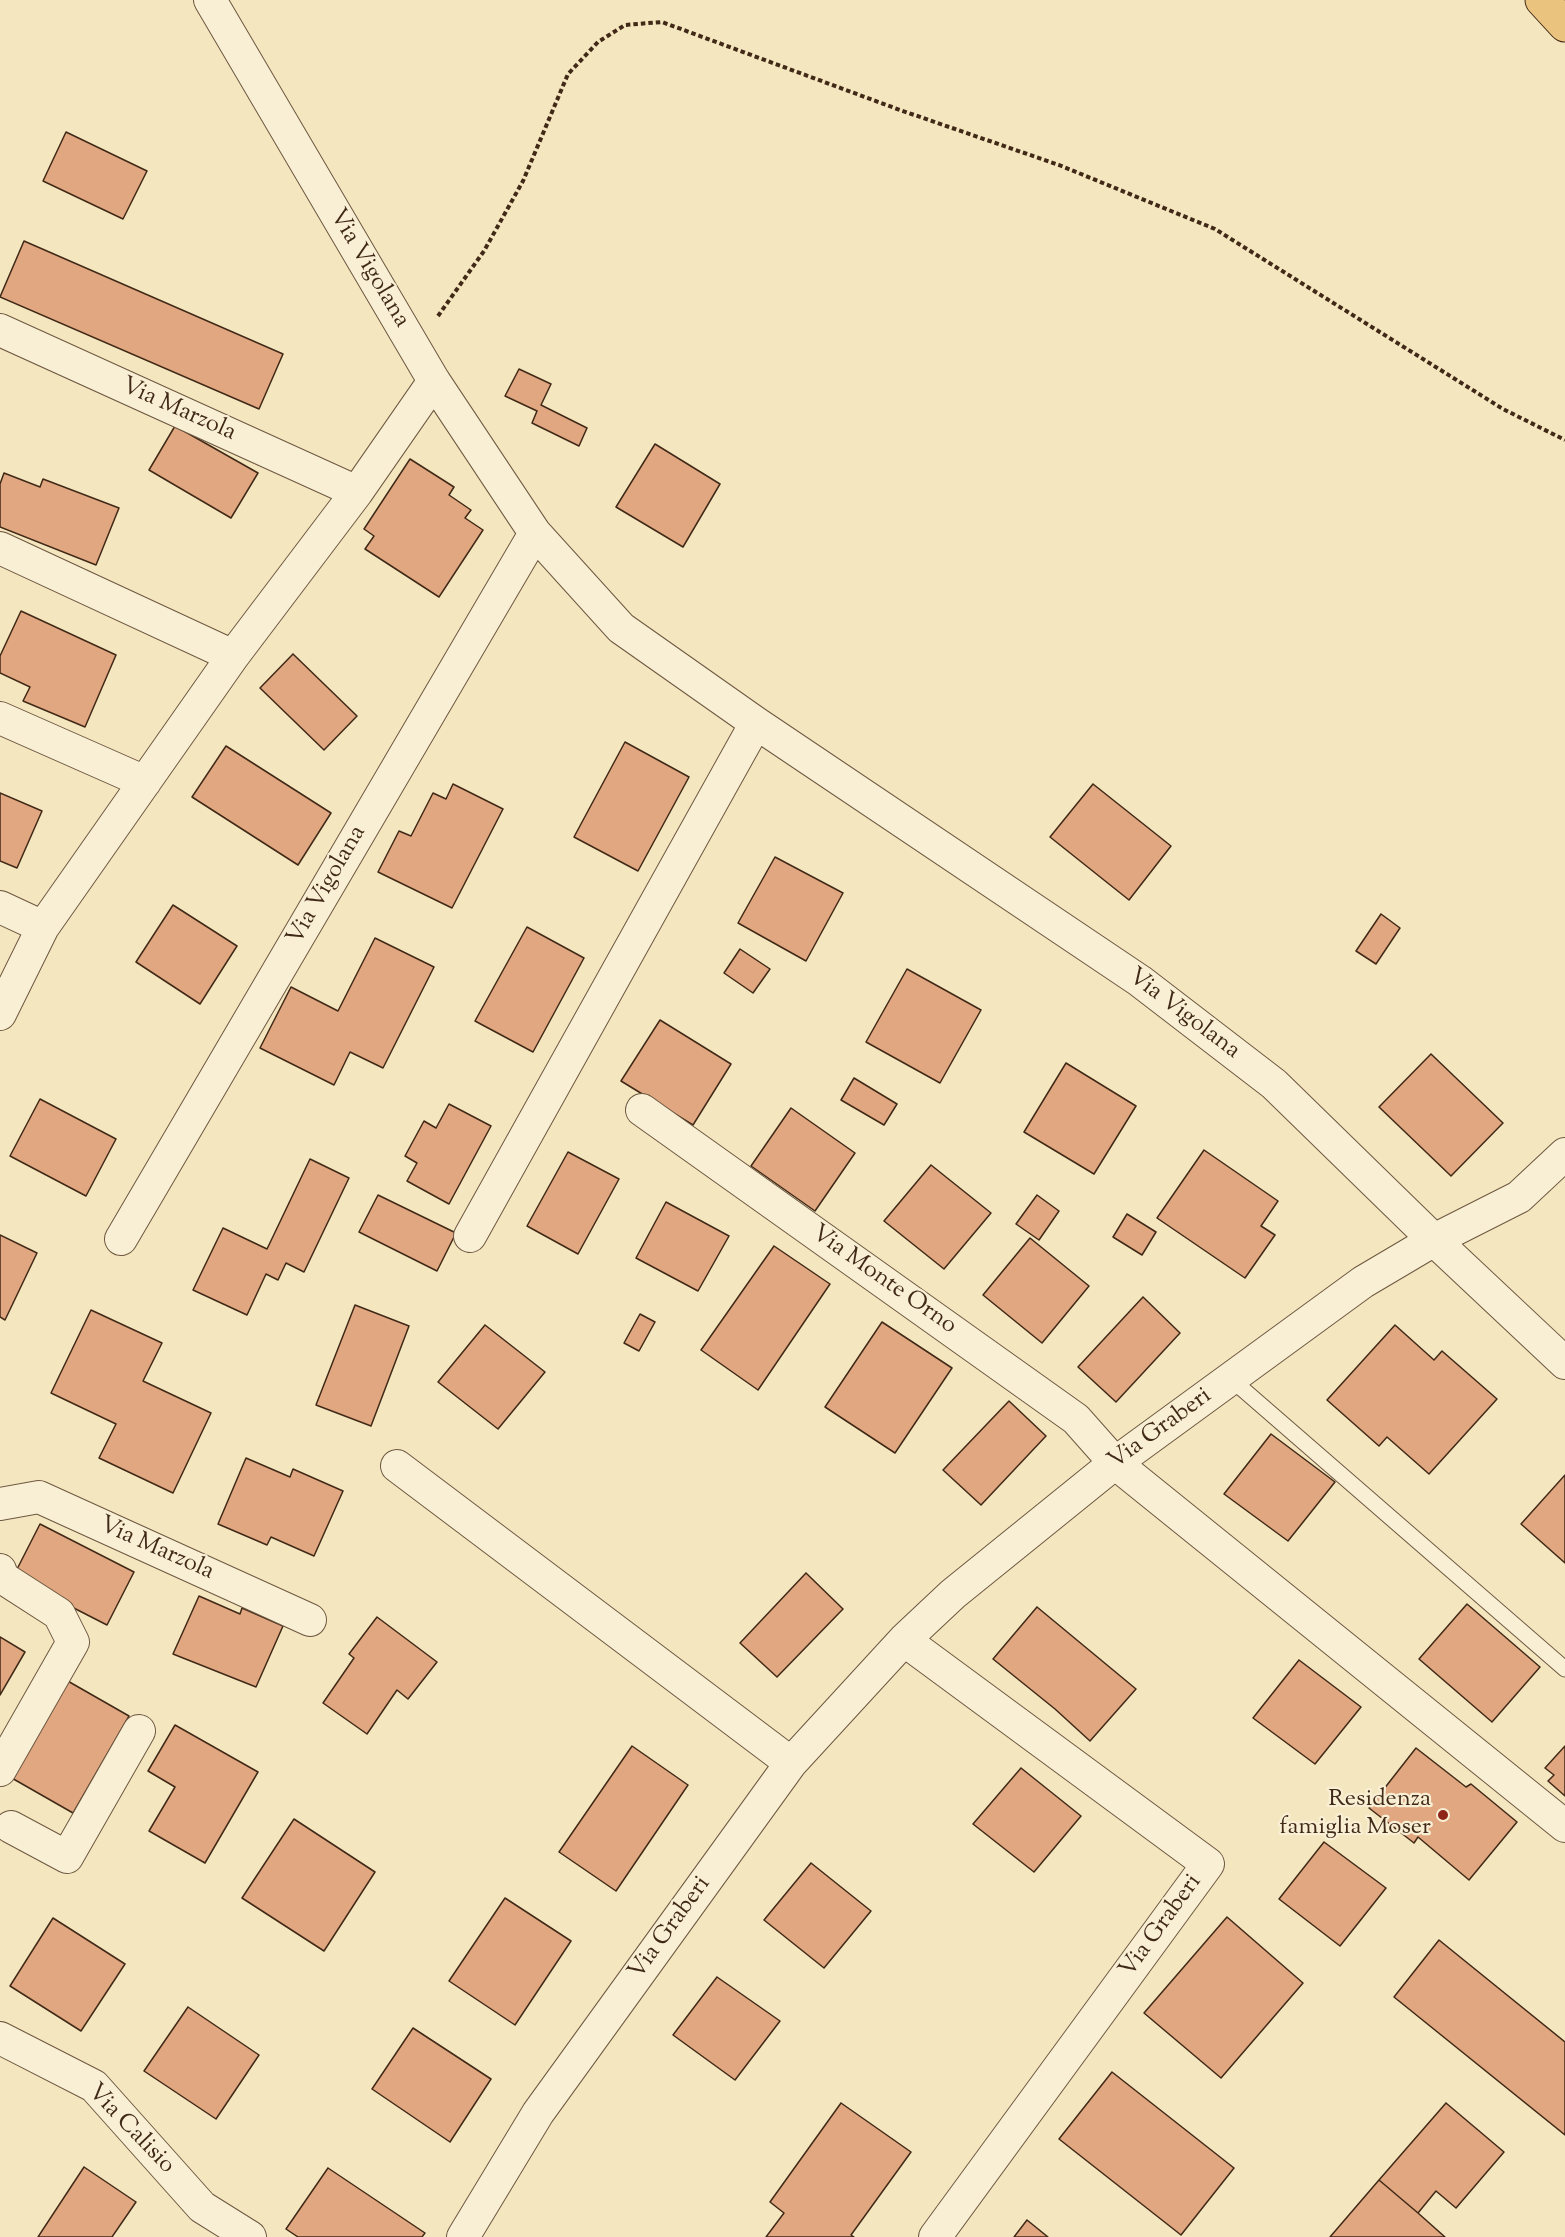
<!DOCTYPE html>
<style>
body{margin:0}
canvas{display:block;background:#f4e6be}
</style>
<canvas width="1565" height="2237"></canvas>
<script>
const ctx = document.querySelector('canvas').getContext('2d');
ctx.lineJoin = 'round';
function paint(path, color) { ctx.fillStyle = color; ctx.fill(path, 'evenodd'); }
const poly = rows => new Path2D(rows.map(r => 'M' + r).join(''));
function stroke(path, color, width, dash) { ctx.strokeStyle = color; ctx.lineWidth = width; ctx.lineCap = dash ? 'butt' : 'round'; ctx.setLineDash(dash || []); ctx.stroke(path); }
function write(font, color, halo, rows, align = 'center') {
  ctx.font = font + ' "Sorts Mill Goudy",serif'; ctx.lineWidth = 4.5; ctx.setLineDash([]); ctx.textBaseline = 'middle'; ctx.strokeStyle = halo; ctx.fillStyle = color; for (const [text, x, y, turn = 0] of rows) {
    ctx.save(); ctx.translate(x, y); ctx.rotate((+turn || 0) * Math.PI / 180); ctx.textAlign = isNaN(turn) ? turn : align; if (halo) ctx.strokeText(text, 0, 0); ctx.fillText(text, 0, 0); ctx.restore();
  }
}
const building = poly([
 [66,132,147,171,123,219,43,181,66,132],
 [24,241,283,354,259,409,0,297,24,241],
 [519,369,551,384,541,405,587,428,579,446,532,423,537,411,505,396,519,369],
 [175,426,258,473,231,518,149,470,175,426],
 [655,444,720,484,683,547,616,507,655,444],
 [410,459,454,487,449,495,471,510,465,518,483,530,439,597,365,549,374,536,364,529,410,459],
 [4,473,40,487,43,479,119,508,96,565,0,527,0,484,4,473],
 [21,611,116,655,85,727,23,701,30,687,0,673,0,656,21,611],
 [293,654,357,716,324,750,260,688,293,654],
 [625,742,689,777,638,871,574,837,625,742],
 [226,746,331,813,298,865,192,797,226,746],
 [453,784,503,809,452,908,378,872,399,831,411,836,433,793,446,799,453,784],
 [1093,784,1171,846,1129,900,1050,837,1093,784],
 [0,793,42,811,17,868,0,861,0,793],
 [775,857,843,893,806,961,738,923,775,857],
 [173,905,237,946,200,1004,136,962,173,905],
 [1381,914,1400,928,1376,964,1356,951,1381,914],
 [527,927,584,958,533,1052,475,1021,527,927],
 [375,938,434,967,383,1068,350,1052,334,1085,260,1048,291,987,338,1011,375,938],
 [740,949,770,969,753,993,724,973,740,949],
 [907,969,981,1010,940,1083,866,1042,907,969],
 [660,1020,731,1064,693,1125,621,1081,660,1020],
 [1431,1054,1503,1123,1451,1176,1379,1107,1431,1054],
 [1066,1063,1136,1106,1094,1174,1024,1132,1066,1063],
 [854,1078,897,1104,884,1125,841,1100,854,1078],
 [40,1099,116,1139,86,1196,10,1156,40,1099],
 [449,1104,491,1126,449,1204,407,1181,417,1163,405,1156,424,1121,436,1128,449,1104],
 [791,1108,855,1153,815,1211,751,1166,791,1108],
 [1204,1150,1278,1201,1261,1226,1275,1235,1245,1278,1157,1218,1204,1150],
 [568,1152,619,1179,578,1254,527,1226,568,1152],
 [310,1159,349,1178,304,1272,286,1263,278,1280,266,1274,247,1315,193,1290,223,1228,267,1249,310,1159],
 [931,1165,991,1213,944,1269,884,1221,931,1165],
 [378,1195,456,1233,437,1271,359,1232,378,1195],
 [1037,1195,1059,1211,1039,1240,1016,1224,1037,1195],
 [666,1202,729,1236,698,1291,636,1258,666,1202],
 [1127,1214,1156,1232,1142,1255,1113,1237,1127,1214],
 [0,1235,37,1253,5,1320,0,1317,0,1235],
 [1030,1238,1089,1286,1042,1343,983,1295,1030,1238],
 [774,1246,830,1284,758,1390,701,1350,774,1246],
 [1143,1297,1180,1333,1116,1402,1078,1367,1143,1297],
 [355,1305,409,1326,371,1426,316,1405,355,1305],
 [91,1310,162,1343,143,1381,211,1413,173,1493,99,1458,116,1424,51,1393,91,1310],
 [640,1314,655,1322,639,1351,624,1343,640,1314],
 [882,1322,952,1368,895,1453,825,1407,882,1322],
 [485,1325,545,1372,498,1429,438,1382,485,1325],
 [1395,1325,1434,1360,1442,1351,1497,1399,1429,1474,1387,1437,1379,1446,1327,1400,1395,1325],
 [1009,1401,1046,1436,981,1505,943,1470,1009,1401],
 [1271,1434,1335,1482,1288,1541,1224,1494,1271,1434],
 [246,1458,290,1477,293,1469,343,1491,314,1556,271,1537,267,1545,218,1524,246,1458],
 [1565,1475,1565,1563,1521,1524,1565,1475],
 [40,1524,134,1572,107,1625,13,1577,40,1524],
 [806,1573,843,1609,777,1677,740,1643,806,1573],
 [199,1596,240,1614,242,1608,283,1626,256,1687,173,1654,199,1596],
 [1467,1604,1540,1667,1492,1722,1419,1659,1467,1604],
 [1037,1607,1136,1689,1090,1741,1055,1709,993,1659,1037,1607],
 [377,1617,437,1662,408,1699,397,1690,367,1734,323,1703,354,1658,349,1654,377,1617],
 [0,1637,25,1652,0,1695,0,1637],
 [1299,1660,1361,1707,1315,1764,1253,1718,1299,1660],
 [66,1680,129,1716,73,1813,10,1777,66,1680],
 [175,1725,258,1772,205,1863,149,1831,175,1787,148,1771,175,1725],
 [632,1746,688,1785,616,1891,559,1852,632,1746],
 [1565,1746,1565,1796,1548,1781,1554,1775,1545,1768,1565,1746],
 [1416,1748,1466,1787,1471,1784,1517,1822,1469,1880,1418,1837,1414,1843,1369,1808,1416,1748],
 [1021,1768,1081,1816,1034,1872,973,1824,1021,1768],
 [294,1819,375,1872,324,1951,242,1898,294,1819],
 [1324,1842,1386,1888,1340,1946,1279,1899,1324,1842],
 [811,1863,871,1911,824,1968,764,1920,811,1863],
 [505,1898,571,1941,515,2025,449,1981,505,1898],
 [1227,1917,1303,1983,1221,2078,1144,2013,1227,1917],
 [53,1918,125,1964,81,2031,10,1986,53,1918],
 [1439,1940,1565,2042,1565,2135,1394,1997,1439,1940],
 [717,1977,780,2021,735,2080,673,2035,717,1977],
 [188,2007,259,2055,216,2119,144,2071,188,2007],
 [413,2028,491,2079,450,2142,372,2089,413,2028],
 [1112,2072,1234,2168,1181,2235,1059,2139,1112,2072],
 [841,2103,911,2152,851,2235,854,2237,766,2237,784,2213,770,2202,841,2103],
 [1446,2103,1504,2152,1456,2208,1436,2191,1418,2213,1379,2180,1446,2103],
 [84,2167,136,2202,112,2237,38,2237,84,2167],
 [328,2168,425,2233,422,2237,298,2237,286,2229,328,2168],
 [1379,2180,1418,2213,1445,2237,1330,2237,1379,2180],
 [1027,2220,1048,2237,1014,2237,1027,2220]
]);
paint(building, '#e0a781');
stroke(building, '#412917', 1.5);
const lane = poly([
 [1231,1379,1565,1669]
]);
const street = poly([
 [210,0,434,381,535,533,621,628,756,723,1140,981,1274,1084,1434,1240,1565,1363],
 [0,330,357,492],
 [0,548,233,656],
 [0,718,145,782],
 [0,907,43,927],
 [0,1014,43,927,233,656,357,492,434,381],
 [642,1110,1076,1419,1115,1463,1565,1826],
 [470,1236,756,723],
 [121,1239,535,533],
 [397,1466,791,1763],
 [0,1504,39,1497,310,1620],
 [0,1570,3,1578,59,1614,73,1642,0,1770],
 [904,1640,1208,1864,935,2237],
 [11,1827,67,1857,139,1731],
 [0,2038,94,2086,202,2207,250,2237],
 [463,2237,538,2113,791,1763,904,1640,953,1594,1115,1463,1363,1282,1434,1240,1519,1197,1565,1154]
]);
const highway = poly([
 [1542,0,1565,25]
]);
stroke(lane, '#6e5841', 17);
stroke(street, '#6e5841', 34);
stroke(highway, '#412917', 35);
stroke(poly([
 [438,316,484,251,523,181,568,74,598,42,625,25,662,22,900,110,1059,165,1215,229,1503,409,1565,440]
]), '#412917', 4, [4.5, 3]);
stroke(lane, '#f8efd5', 15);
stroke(street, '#f8efd5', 32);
stroke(highway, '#eac37f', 33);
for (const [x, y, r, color] of [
 [1443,1815,6,"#8f2418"]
]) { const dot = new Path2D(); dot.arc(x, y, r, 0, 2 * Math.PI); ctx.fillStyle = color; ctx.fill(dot); stroke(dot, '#f8efd5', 2); }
write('24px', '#412917', '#f8efd5', [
 ["Via Vigolana",368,269,59],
 ["Via Marzola",178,411,24],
 ["Via Vigolana",328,886,-60],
 ["Via Vigolana",1183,1015,37],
 ["Via Monte Orno",883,1281,35],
 ["Via Graberi",1161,1430,-36],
 ["Via Marzola",156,1550,24],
 ["Via Graberi",1162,1927,-54],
 ["Via Graberi",671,1929,-54],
 ["Via Calisio",130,2130,46]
]);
write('24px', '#412917', '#f8efd5', [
 ["Residenza",1431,1801],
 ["famiglia Moser",1431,1829]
], 'right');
</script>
